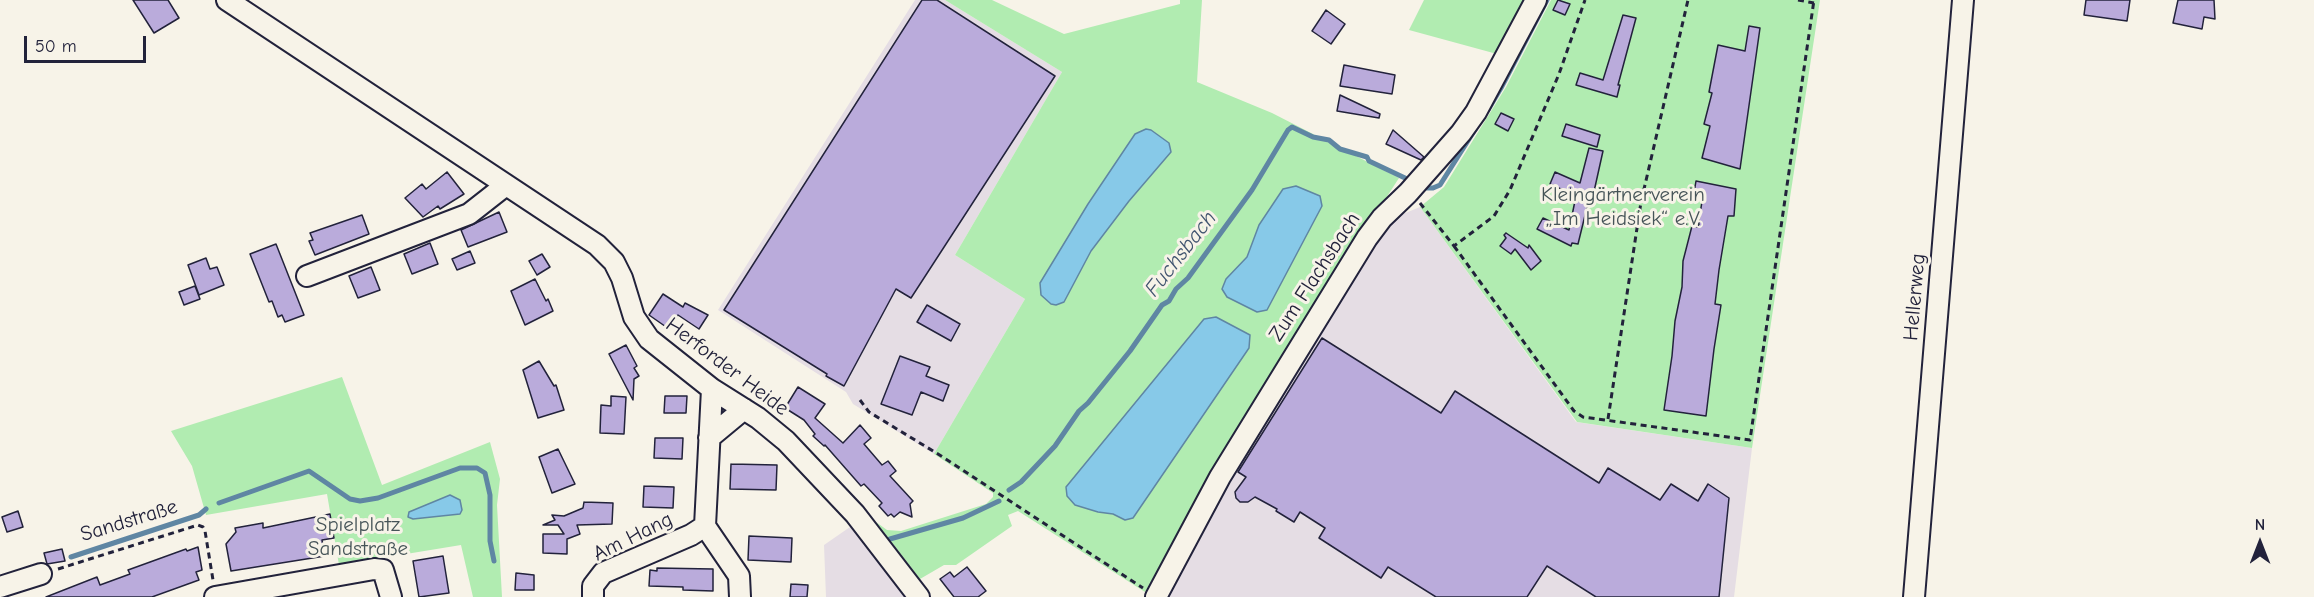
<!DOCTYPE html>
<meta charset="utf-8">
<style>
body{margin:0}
#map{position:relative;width:2314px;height:597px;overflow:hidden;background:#f7f3e8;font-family:"Comic Neue",sans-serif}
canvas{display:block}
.north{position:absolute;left:2230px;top:513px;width:60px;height:60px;-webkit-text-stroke:4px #f7f3e8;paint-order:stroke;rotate:0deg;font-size:16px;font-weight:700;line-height:24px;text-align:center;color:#22223b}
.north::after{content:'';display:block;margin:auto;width:21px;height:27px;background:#22223b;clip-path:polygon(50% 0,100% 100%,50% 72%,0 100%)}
.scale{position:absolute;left:24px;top:36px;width:122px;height:27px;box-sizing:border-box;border:3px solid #22223b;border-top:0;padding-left:8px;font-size:18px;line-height:21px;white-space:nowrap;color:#22223b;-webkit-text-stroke:4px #f7f3e8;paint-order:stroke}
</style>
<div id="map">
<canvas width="2314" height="597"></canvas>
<div class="north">N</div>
<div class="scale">50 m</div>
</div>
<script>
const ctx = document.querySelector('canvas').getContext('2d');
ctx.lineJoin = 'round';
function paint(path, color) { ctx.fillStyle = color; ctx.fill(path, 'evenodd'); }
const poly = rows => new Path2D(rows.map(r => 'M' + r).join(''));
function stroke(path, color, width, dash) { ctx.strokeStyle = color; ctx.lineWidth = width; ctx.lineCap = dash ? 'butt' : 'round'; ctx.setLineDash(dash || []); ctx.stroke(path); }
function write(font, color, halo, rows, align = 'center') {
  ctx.font = font + ' "Comic Neue",sans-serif'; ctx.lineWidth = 6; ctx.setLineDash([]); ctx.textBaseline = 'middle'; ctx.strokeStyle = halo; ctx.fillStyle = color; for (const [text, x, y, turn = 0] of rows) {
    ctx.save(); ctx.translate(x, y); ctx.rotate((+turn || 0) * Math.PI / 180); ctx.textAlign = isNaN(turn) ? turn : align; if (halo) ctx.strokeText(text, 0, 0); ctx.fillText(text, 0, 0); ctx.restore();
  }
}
paint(poly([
 [915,0,945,0,1062,72,955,255,1025,299,934,454,853,404,846,392,718,310],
 [1420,207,1576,422,1752,448,1734,597,1169,597,1224,482,1386,221],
 [850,527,907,597,826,597,824,545]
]), '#e5dde4');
paint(poly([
 [945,0,992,0,1064,34,1180,4,1180,0,1202,0,1197,82,1272,113,1399,178,1290,346,1145,592,1018,511,1008,515,1012,526,956,565,944,565,920,579,876,522,887,530,901,531,986,504,993,497,993,493,934,454,1025,299,955,255,1062,72],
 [1424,0,1525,0,1497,54,1409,30],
 [1551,0,1820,0,1752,448,1577,422,1420,207,1444,187,1506,87],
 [342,377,382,485,490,442,500,479,497,505,502,597,473,597,461,545,339,565,327,494,206,515,192,466,171,431]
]), '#b1ecb1');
const water = poly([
 [1146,129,1151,130,1169,143,1171,152,1129,201,1091,251,1064,302,1056,305,1051,304,1041,295,1040,283,1088,204,1135,134,1146,129],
 [1296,186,1320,196,1322,206,1267,310,1257,312,1227,297,1222,289,1226,279,1247,257,1259,225,1283,189,1296,186],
 [1216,317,1250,335,1249,348,1133,518,1125,520,1113,514,1098,512,1075,505,1067,496,1066,487,1204,319,1216,317],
 [450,495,460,500,462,510,460,514,413,519,408,517,409,512,450,495]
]);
paint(water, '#87c9e8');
stroke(water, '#5f86a3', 1.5);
stroke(poly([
 [1488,110,1501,88,1547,0],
 [1427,188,1433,188,1440,185,1476,128],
 [1009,490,1021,482,1055,446,1079,411,1088,403,1130,351,1162,305,1169,301,1176,289,1188,278,1252,190,1288,130,1292,127,1313,137,1329,140,1340,149,1367,157,1369,161,1405,178],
 [219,503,309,471,350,499,360,501,378,498,460,468,477,468,485,473,490,495,490,541,494,561],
 [890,539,963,518,999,501],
 [71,557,199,515,206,509]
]), '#5f86a3', 5);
const building = poly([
 [133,0,168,0,179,18,154,33,133,0],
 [922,0,937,0,1055,76,911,298,896,289,844,386,826,376,827,374,724,310,922,0],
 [1558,0,1570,4,1565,15,1553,10,1558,0],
 [2086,0,2130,0,2127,21,2084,15,2086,0],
 [2178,0,2214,0,2215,19,2204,17,2202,29,2173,23,2178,0],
 [1326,10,1345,24,1331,44,1312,31,1326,10],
 [1623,15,1636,18,1618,85,1620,85,1617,97,1576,85,1580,73,1603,80,1623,15],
 [1749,26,1760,28,1740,169,1702,158,1710,126,1704,124,1712,93,1709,92,1718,45,1745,51,1749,26],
 [1344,65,1395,75,1392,94,1340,86,1344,65],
 [1340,95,1380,114,1379,118,1337,111,1340,95],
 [1501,113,1514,119,1508,131,1495,124,1501,113],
 [1566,124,1600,135,1597,147,1562,136,1566,124],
 [1393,130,1424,157,1421,160,1386,144,1393,130],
 [1589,148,1603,151,1593,196,1590,195,1578,244,1572,243,1571,246,1537,229,1543,218,1569,230,1576,196,1550,184,1555,172,1580,183,1589,148],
 [447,172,464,194,440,209,438,206,423,217,405,198,422,184,426,189,447,172],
 [1696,181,1736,189,1734,216,1728,216,1719,270,1715,304,1721,305,1714,349,1706,416,1664,410,1672,356,1675,321,1682,287,1683,261,1692,226,1698,227,1703,195,1694,193,1696,181],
 [499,212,507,232,468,247,461,230,499,212],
 [362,215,369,234,315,255,309,241,313,240,310,233,362,215],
 [1506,233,1528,248,1529,245,1541,261,1531,270,1515,249,1511,254,1500,246,1506,238,1504,235,1506,233],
 [430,243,438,264,412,274,404,254,430,243],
 [276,244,304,315,285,322,282,315,278,317,272,301,269,302,250,254,276,244],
 [470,251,475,263,457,270,452,259,470,251],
 [542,254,550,267,537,275,529,261,542,254],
 [206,258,210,269,217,267,224,285,199,295,188,265,206,258],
 [371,267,380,290,358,298,349,276,371,267],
 [535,279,546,301,548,299,553,311,525,325,511,291,535,279],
 [195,286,200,299,184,305,179,292,195,286],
 [663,294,683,307,685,303,708,315,699,329,678,315,669,329,649,315,663,294],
 [927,305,960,324,951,341,917,322,927,305],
 [1322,338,1441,413,1455,391,1599,483,1608,468,1660,500,1671,484,1698,501,1708,484,1729,498,1719,597,1596,597,1547,566,1527,597,1436,597,1388,567,1381,578,1319,538,1325,528,1300,512,1294,522,1276,511,1277,509,1255,497,1248,502,1240,502,1236,498,1235,492,1246,477,1238,472,1322,338],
 [626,345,637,366,634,368,639,376,634,379,633,400,609,354,626,345],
 [900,356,930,367,926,376,949,385,943,401,921,392,912,415,881,404,900,356],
 [539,361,554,386,556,385,564,410,538,418,523,370,539,361],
 [798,387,825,404,815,418,843,443,860,425,871,438,864,444,882,465,888,461,896,471,890,476,913,501,910,504,912,517,900,512,894,517,891,514,888,516,879,506,882,503,864,484,861,486,825,445,824,446,813,436,815,434,804,420,785,408,798,387],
 [611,396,626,397,624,434,600,433,601,405,611,406,611,396],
 [665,396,687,396,686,413,664,413,665,396],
 [655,438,683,438,682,459,654,458,655,438],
 [558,449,575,484,552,493,539,457,558,449],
 [731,464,777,465,776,490,730,489,731,464],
 [644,486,674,487,673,508,643,507,644,486],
 [584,502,613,503,612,524,577,525,580,534,567,539,567,554,543,553,543,534,564,534,558,525,543,525,555,520,552,515,564,516,583,508,584,502],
 [18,511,23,527,7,532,2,517,18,511],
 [330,514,334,538,322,540,325,556,231,571,226,544,236,532,235,528,263,523,263,528,330,514],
 [749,536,792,538,791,562,748,560,749,536],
 [198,547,202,570,196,572,199,580,152,597,46,597,97,577,100,585,130,574,128,570,186,549,187,551,198,547],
 [62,549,65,561,47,564,44,553,62,549],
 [443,556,449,593,419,597,413,561,443,556],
 [967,567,986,591,978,597,954,597,940,579,950,572,954,577,967,567],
 [657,568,713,569,713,591,683,590,683,587,649,586,650,570,657,571,657,568],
 [516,573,534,575,534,590,515,590,516,573],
 [791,584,808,585,807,597,790,597,791,584]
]);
paint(building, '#baabdb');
stroke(building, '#22223b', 1.5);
const minor = poly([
 [227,0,597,245,614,262,622,278,634,317,649,339,712,389,758,418,786,441,855,514,919,597],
 [307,276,469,214,506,185],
 [712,389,705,526,739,576,740,597],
 [709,438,744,409],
 [0,587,41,574],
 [215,597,374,569,383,570,391,597],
 [593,597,593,586,603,573,691,535,705,526],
 [1156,597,1220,477,1367,238,1382,218,1408,193,1461,133,1476,112,1536,0],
 [1914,597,1963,0]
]);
stroke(minor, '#22223b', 24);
stroke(poly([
 [1798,0,1814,3],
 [1420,203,1454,246,1494,216,1510,190,1559,74,1585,0],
 [1454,246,1574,411,1583,417,1750,440,1814,0],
 [860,400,869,412,938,454,1143,588],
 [1608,419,1641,202,1688,0],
 [58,569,198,525,203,527,205,531,213,580]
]), '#22223b', 3, [6, 4.5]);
stroke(minor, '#f7f3e8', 20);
write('21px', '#465458', '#f7f3e8', [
 ["Kleingärtnerverein",1623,195],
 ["„Im Heidsiek“ e.V.",1623,219],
 ["Spielplatz",358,525],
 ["Sandstraße",358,549]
]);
write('21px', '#22223b', '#f7f3e8', [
 ["Zum Flachsbach",1315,277,-57],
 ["Hellerweg",1915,297,-85],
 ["Herforder Heide",727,367,37],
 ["Sandstraße",129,521,-17],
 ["Am Hang",633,537,-26]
]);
write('italic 22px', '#40546f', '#f7f3e8', [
 ["Fuchsbach",1181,254,-52]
]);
</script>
